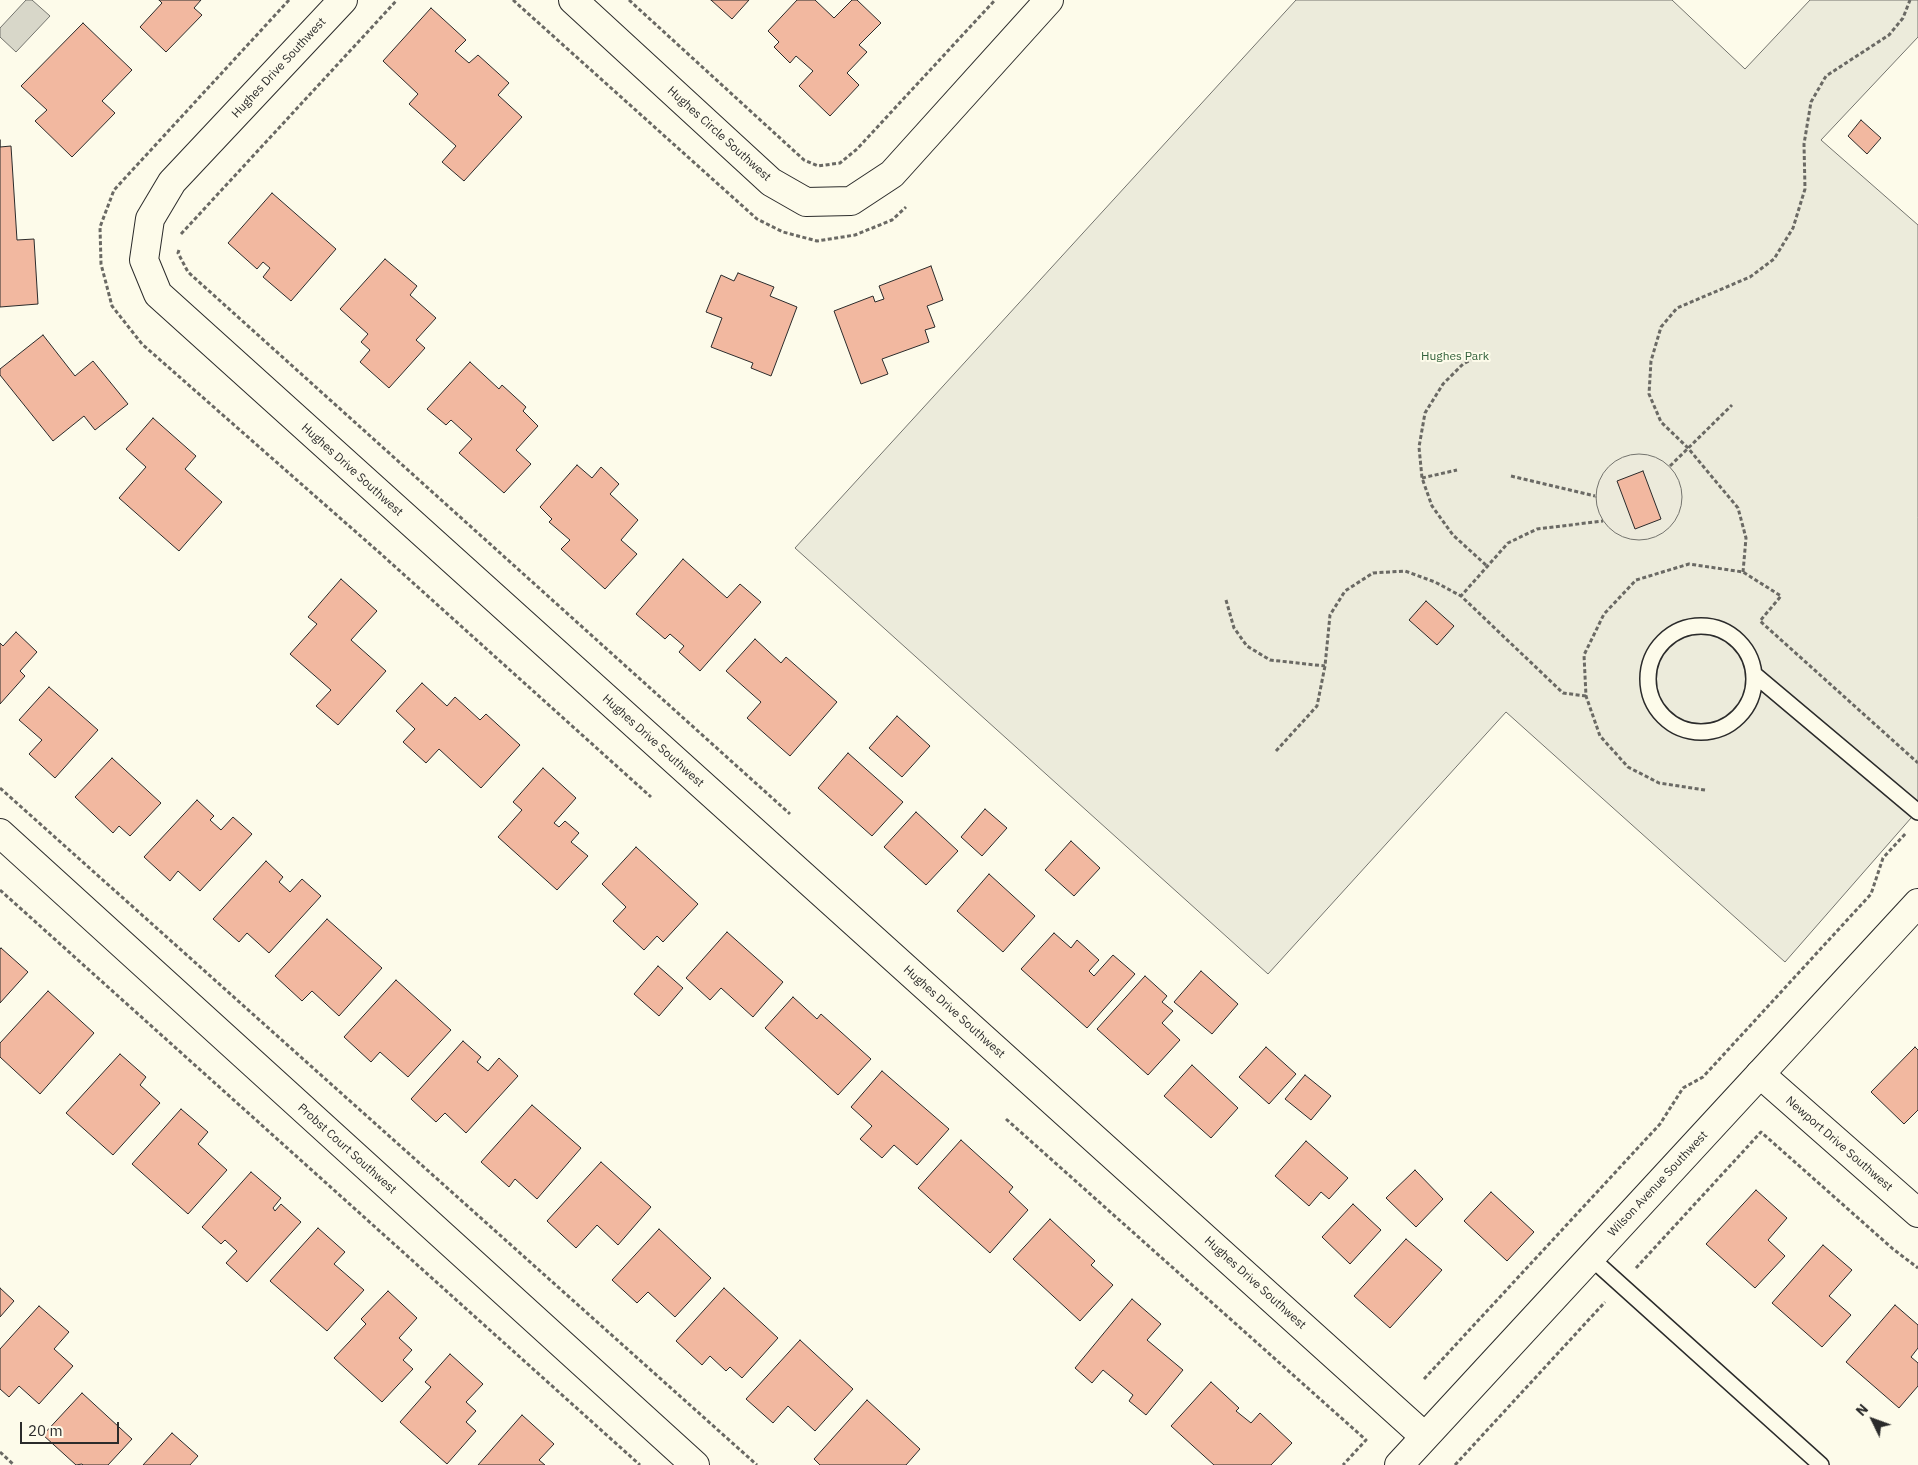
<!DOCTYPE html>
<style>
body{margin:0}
#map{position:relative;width:1918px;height:1465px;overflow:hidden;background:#fdfbea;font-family:"IBM Plex Sans",sans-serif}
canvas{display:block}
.north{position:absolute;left:1848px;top:1395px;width:50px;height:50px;-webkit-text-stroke:4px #fdfbea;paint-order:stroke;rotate:312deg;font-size:14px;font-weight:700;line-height:20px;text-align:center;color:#2b2b2b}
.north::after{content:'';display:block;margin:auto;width:18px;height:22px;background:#2b2b2b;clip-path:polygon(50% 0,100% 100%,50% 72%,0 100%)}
.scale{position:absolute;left:20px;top:1422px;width:99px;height:22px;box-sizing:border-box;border:2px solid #2b2b2b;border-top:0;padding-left:6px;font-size:15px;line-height:18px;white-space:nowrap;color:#2b2b2b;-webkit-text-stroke:4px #fdfbea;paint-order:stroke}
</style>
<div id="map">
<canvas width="1918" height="1465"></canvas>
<div class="north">N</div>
<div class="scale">20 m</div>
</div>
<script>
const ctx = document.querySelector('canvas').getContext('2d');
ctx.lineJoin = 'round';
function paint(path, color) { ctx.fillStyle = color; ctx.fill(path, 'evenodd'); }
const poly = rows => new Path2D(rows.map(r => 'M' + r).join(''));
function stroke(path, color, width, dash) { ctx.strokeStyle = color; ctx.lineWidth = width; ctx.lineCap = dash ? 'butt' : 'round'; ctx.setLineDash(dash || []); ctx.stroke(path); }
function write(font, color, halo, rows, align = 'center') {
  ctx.font = font + ' "IBM Plex Sans",sans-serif'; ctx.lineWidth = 4; ctx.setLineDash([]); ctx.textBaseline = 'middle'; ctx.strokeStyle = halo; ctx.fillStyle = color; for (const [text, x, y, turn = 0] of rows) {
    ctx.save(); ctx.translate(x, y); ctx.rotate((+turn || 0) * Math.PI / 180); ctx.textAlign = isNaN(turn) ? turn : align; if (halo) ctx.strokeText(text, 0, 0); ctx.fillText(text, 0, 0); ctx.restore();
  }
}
const green = poly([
 [1296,0,1672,0,1745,69,1810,0,1918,0,1918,37,1821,140,1918,225,1918,810,1785,962,1506,712,1268,974,795,548,1296,0]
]);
paint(green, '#ecebdb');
stroke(green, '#74746e', 1);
const parking = poly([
 '1596 497a43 43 0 1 1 86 0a43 43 0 1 1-86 0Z'
]);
paint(parking, '#eceadb');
stroke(parking, '#74746e', 1);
const water = poly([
 [26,0,32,0,50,16,16,52,0,37,0,28,26,0]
]);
paint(water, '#d8d7c9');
stroke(water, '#74746e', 1);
const building = poly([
 [159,0,201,0,194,8,202,15,166,52,140,27,162,3,159,0],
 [711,0,749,0,732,19,711,0],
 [797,0,815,0,834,18,852,0,857,0,881,23,859,45,867,52,847,73,859,85,830,116,799,86,813,71,796,56,790,63,774,47,779,42,768,31,797,0],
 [431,8,466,40,455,51,469,63,478,55,509,83,498,95,522,117,464,181,442,162,456,146,409,104,418,94,383,61,431,8],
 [83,23,132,70,102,101,115,113,72,157,35,121,47,110,21,86,83,23],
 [1861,120,1881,138,1867,154,1848,136,1861,120],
 [0,140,0,147,11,146,17,240,34,239,38,304,0,307,0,140],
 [272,193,336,249,291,301,263,277,270,268,263,262,257,269,228,243,272,193],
 [385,259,417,286,410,295,436,318,416,340,425,348,389,388,360,362,370,350,361,342,368,334,340,309,385,259],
 [931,266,943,300,927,306,935,327,925,330,929,342,882,359,888,374,861,384,834,311,873,296,875,302,884,299,879,286,931,266],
 [738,273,774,287,770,296,797,307,771,376,751,368,753,363,711,347,722,318,706,312,721,275,734,281,738,273],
 [43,335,75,376,93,361,128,404,95,430,84,416,53,441,0,375,0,369,43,335],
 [470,362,499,389,502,385,526,407,523,411,538,426,516,450,531,464,504,493,459,453,472,439,451,420,446,425,427,409,470,362],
 [153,418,196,456,185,469,222,502,179,551,119,498,146,467,126,449,153,418],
 [577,465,592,478,601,467,619,484,610,494,638,520,621,540,637,554,605,589,561,549,570,540,549,522,552,519,540,507,577,465],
 [1643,471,1661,519,1635,529,1617,481,1643,471],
 [683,559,727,598,740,584,761,602,700,671,679,652,684,646,670,634,665,639,636,614,683,559],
 [341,579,377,611,351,640,386,671,338,725,316,706,331,690,290,654,317,624,308,617,341,579],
 [1426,601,1454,626,1437,645,1409,620,1426,601],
 [16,632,37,652,20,671,25,676,0,704,0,643,3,646,16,632],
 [755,639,781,663,786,657,837,702,790,756,747,718,761,702,726,671,755,639],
 [422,683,447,706,455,697,480,720,486,714,520,745,481,788,439,749,426,763,403,742,415,729,396,711,422,683],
 [49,687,98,730,55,778,29,754,42,740,19,720,49,687],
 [897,716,930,746,902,777,869,748,897,716],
 [848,753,903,802,872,836,818,788,848,753],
 [112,758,161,803,130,836,119,826,113,833,75,797,112,758],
 [543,768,576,798,554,823,559,827,565,821,579,833,571,842,588,856,557,890,498,837,522,810,513,802,543,768],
 [197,800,214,816,210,820,221,830,233,817,252,834,200,891,178,871,170,881,144,857,197,800],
 [985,809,1007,828,982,856,961,837,985,809],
 [916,812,958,851,926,885,884,847,916,812],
 [1071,841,1100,868,1074,896,1045,870,1071,841],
 [636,847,698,904,663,942,657,936,644,950,613,921,626,907,602,884,636,847],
 [266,861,283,877,279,882,290,892,302,879,321,896,269,953,247,933,239,942,213,919,266,861],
 [989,874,1035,916,1003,952,957,911,989,874],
 [327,919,382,968,339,1016,312,991,302,1001,275,976,327,919],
 [727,932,783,982,753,1017,721,988,710,1000,686,978,727,932],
 [1054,933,1071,948,1077,940,1099,960,1089,971,1094,976,1113,955,1135,974,1087,1028,1021,969,1054,933],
 [1,948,28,972,0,1003,0,949,1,948],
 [658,966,683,988,659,1016,634,994,658,966],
 [1201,971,1238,1004,1212,1034,1174,1002,1201,971],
 [1145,976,1167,996,1162,1002,1173,1011,1162,1023,1180,1040,1148,1075,1097,1029,1145,976],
 [396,980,451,1030,408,1077,380,1052,371,1062,344,1037,396,980],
 [48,991,94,1033,40,1094,0,1057,0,1043,48,991],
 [793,997,817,1019,821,1014,871,1059,838,1095,765,1028,793,997],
 [463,1041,481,1057,477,1062,488,1071,499,1058,518,1076,466,1133,445,1113,436,1122,411,1099,463,1041],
 [1266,1047,1296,1074,1269,1104,1239,1077,1266,1047],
 [1915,1047,1918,1050,1918,1110,1904,1124,1871,1092,1915,1047],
 [120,1054,146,1077,140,1085,160,1103,113,1155,66,1113,120,1054],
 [1192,1065,1238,1108,1211,1138,1164,1096,1192,1065],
 [882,1071,949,1129,917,1165,894,1145,882,1158,860,1139,872,1126,851,1107,882,1071],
 [1305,1075,1331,1096,1311,1120,1285,1099,1305,1075],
 [532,1105,581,1148,537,1199,515,1179,509,1187,481,1162,532,1105],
 [181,1109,208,1132,198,1144,227,1170,188,1214,132,1164,181,1109],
 [961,1140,1013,1187,1009,1192,1028,1210,990,1253,918,1188,961,1140],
 [1306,1141,1348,1178,1329,1199,1321,1192,1309,1206,1275,1176,1306,1141],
 [601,1162,651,1207,618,1245,597,1225,576,1248,547,1221,601,1162],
 [1415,1170,1443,1199,1416,1227,1386,1198,1415,1170],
 [251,1172,281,1198,273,1208,275,1211,281,1204,301,1222,247,1282,226,1263,237,1251,225,1240,221,1244,202,1227,251,1172],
 [1756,1190,1787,1218,1768,1240,1785,1256,1755,1288,1706,1244,1756,1190],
 [1491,1192,1534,1232,1507,1261,1464,1221,1491,1192],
 [1353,1204,1381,1230,1350,1264,1322,1237,1353,1204],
 [1050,1219,1095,1261,1091,1265,1113,1285,1080,1321,1013,1259,1050,1219],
 [318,1228,345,1252,334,1264,364,1290,327,1331,270,1281,318,1228],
 [659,1229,711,1278,675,1317,648,1292,637,1303,612,1280,659,1229],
 [1406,1239,1442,1270,1390,1328,1354,1296,1406,1239],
 [1823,1245,1852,1270,1829,1296,1851,1315,1822,1347,1772,1303,1823,1245],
 [0,1288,14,1301,0,1317,0,1288],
 [724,1288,778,1338,742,1378,730,1367,726,1371,710,1356,702,1365,676,1341,724,1288],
 [388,1291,417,1318,399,1338,412,1350,403,1360,413,1369,382,1402,334,1358,366,1324,361,1319,388,1291],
 [1132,1299,1161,1324,1147,1340,1183,1370,1146,1415,1129,1401,1133,1395,1103,1370,1092,1383,1075,1368,1132,1299],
 [1895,1305,1918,1325,1918,1348,1911,1357,1918,1363,1918,1386,1899,1408,1846,1362,1895,1305],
 [39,1306,69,1332,54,1349,73,1366,39,1404,19,1386,9,1397,0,1389,0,1349,39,1306],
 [800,1340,853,1389,815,1431,788,1406,773,1423,746,1399,800,1340],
 [450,1354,483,1384,466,1402,476,1411,466,1422,476,1431,447,1464,400,1422,431,1387,425,1382,450,1354],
 [1211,1382,1239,1408,1236,1411,1251,1423,1260,1413,1292,1443,1271,1465,1214,1465,1171,1426,1211,1382],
 [82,1393,132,1439,108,1465,83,1465,82,1464,76,1465,43,1435,82,1393],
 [867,1400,920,1449,906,1465,820,1465,814,1459,867,1400],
 [522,1415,554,1444,539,1460,545,1465,478,1465,522,1415],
 [172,1433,198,1456,190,1465,143,1465,172,1433]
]);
paint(building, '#f2b8a0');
stroke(building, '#2b2b2b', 1);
const lane = poly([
 '1648 679a53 53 0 1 1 106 0a53 53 0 1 1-106 0Z',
 [1755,675,1918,812],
 [1590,1257,1821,1465]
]);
const street = poly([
 [343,0,172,182,150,219,144,260,158,294,1424,1436],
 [573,0,771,182,806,202,851,201,892,174,1049,0],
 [0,833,695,1465],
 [1760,1074,1918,1213]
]);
const secondary = poly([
 [1399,1465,1918,903]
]);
stroke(lane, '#2b2b2b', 18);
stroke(street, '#2b2b2b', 30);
stroke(secondary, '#2b2b2b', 30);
stroke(poly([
 [289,0,114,190,100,227,101,264,112,306,142,344,381,554,651,797],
 [513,0,757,219,783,232,817,241,855,235,892,220,906,207],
 [629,0,804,160,818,166,840,163,857,149,995,0],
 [181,234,397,0],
 [179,250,178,253,188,272,790,814],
 [1480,355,1463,364,1443,384,1425,413,1419,447,1422,478,1432,506,1453,535,1487,566],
 [1670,466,1732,405],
 [1511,476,1595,496],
 [1422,478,1457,470],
 [1743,572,1746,538,1738,508,1688,448,1661,422,1649,394,1651,361,1661,327,1677,308,1750,277,1774,259,1793,228,1805,189,1804,144,1811,102,1826,76,1889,35,1903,18,1910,0],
 [1226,600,1234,628,1247,646,1270,660,1325,666],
 [1586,696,1563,693,1461,596,1508,543,1537,529,1603,521],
 [1276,751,1317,706,1325,666,1330,615,1345,591,1373,573,1405,571,1435,582,1461,596],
 [0,788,757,1465],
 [1705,790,1659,783,1628,767,1600,736,1586,696,1584,655,1604,614,1636,580,1689,564,1743,572,1781,596,1760,621,1918,763],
 [0,890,640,1465],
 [1006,1119,1366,1440,1343,1465],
 [1636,1268,1761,1132,1893,1249,1918,1268],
 [1424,1379,1660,1124,1683,1088,1703,1077,1871,894,1883,858,1906,833],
 [0,1452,14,1465],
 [1455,1465,1605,1302]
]), '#6a6964', 3, [4, 2.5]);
stroke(lane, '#fdfbea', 15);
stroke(street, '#fdfbea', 28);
stroke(secondary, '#fdfbea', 28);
write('12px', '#2b2b2b', '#fdfbea', [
 ["Hughes Drive Southwest",279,68,-47],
 ["Hughes Circle Southwest",719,134,42],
 ["Hughes Drive Southwest",352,470,42],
 ["Hughes Drive Southwest",653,741,42],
 ["Hughes Drive Southwest",954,1012,42],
 ["Newport Drive Southwest",1839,1144,41],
 ["Probst Court Southwest",347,1149,42],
 ["Wilson Avenue Southwest",1658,1184,-47],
 ["Hughes Drive Southwest",1255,1283,42]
]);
write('12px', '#34623c', '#fdfbea', [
 ["Hughes Park",1455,357]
]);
</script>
